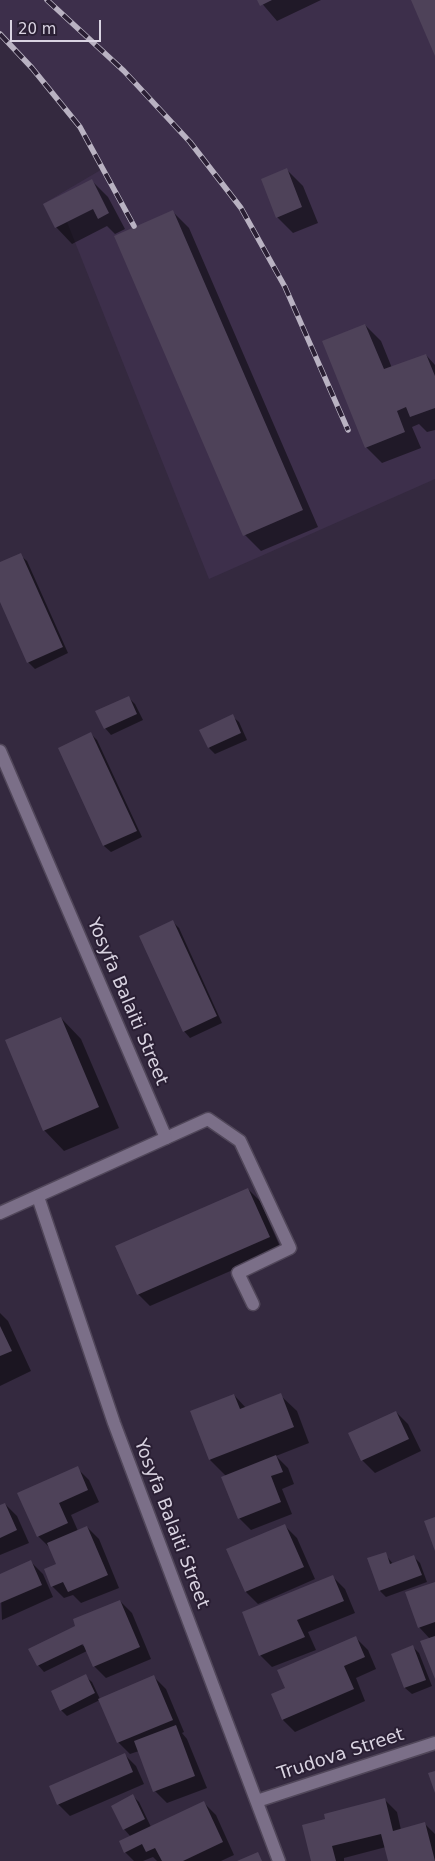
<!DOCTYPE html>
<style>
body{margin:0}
#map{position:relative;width:435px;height:1861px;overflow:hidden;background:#34293f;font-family:"DejaVu Sans",sans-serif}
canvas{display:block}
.scale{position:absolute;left:10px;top:20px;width:91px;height:22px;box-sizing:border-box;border:2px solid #d9d3e1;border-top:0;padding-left:6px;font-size:15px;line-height:18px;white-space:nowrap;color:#d9d3e1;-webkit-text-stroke:4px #2a1f34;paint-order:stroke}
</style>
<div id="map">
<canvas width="435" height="1861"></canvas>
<div class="scale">20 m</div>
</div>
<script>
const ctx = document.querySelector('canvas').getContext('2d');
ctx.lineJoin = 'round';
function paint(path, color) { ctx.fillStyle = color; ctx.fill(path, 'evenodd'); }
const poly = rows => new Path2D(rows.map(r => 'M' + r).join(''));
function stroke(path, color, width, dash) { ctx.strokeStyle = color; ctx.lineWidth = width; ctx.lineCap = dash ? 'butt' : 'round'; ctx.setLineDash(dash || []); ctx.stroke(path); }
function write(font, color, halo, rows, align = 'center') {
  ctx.font = font + ' "DejaVu Sans",sans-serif'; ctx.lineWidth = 4; ctx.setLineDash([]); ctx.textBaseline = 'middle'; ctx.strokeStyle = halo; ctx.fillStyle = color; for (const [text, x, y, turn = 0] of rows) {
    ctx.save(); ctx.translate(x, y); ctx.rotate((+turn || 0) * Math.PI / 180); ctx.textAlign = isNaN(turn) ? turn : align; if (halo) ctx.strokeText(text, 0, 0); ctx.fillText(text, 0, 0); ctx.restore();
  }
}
paint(poly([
 [0,0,435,0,435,479,209,579,67,222,55,228,43,204,104,168,80,127,32,68,0,34]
]), '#3d2f4b');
paint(poly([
 [259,0,321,0,277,21],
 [287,170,303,186,318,223,293,233,277,217],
 [92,181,108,197,125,229,115,234,107,226,72,244,56,227],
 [173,212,189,228,318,527,261,551,245,535],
 [365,325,381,341,392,368,426,355,435,365,435,430,427,432,419,424,412,427,421,448,382,463,366,447],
 [20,555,27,561,68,653,35,669,28,662,0,599,0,564],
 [128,697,135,704,143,720,111,735,105,728],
 [232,716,239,722,247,740,215,754,209,748],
 [91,734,97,740,142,837,111,852,104,846,59,748],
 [173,922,179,928,222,1023,190,1038,184,1031],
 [61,1018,81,1039,119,1128,64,1151,44,1130],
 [248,1189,260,1201,281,1249,150,1306,138,1294],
 [0,1313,8,1321,31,1371,0,1386],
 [234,1395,246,1408,280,1395,297,1411,309,1443,276,1456,288,1468,294,1484,282,1489,292,1514,251,1530,239,1518,226,1476,210,1460],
 [396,1412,408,1424,421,1451,375,1473,362,1460,350,1434],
 [77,1468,89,1480,99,1502,71,1515,78,1531,87,1527,99,1539,119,1588,81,1603,73,1595,64,1598,52,1586,57,1564,51,1549,38,1536],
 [5,1504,17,1516,29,1543,0,1555,0,1506],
 [285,1526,297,1538,315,1579,258,1604,246,1592,228,1550],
 [385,1554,393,1564,414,1557,420,1563,427,1582,386,1597,380,1591,369,1559],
 [31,1562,43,1574,53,1597,2,1620,0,1575],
 [333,1577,345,1589,355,1613,308,1632,316,1650,272,1667,260,1655],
 [435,1583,435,1676,430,1639,419,1627],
 [120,1601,132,1613,151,1659,106,1678,94,1666,87,1651,44,1672,38,1665,30,1650,75,1628,79,1632,74,1620],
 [77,1634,80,1634,85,1645,83,1646],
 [355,1637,368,1650,376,1669,356,1678,365,1701,295,1732,283,1720,287,1689],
 [412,1646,419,1653,432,1686,412,1694,405,1688,392,1654],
 [85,1676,92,1682,100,1699,154,1677,166,1689,184,1732,182,1733,187,1739,207,1788,167,1803,155,1791,139,1751,130,1754,118,1742,100,1700,67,1716,61,1710],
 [124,1754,136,1766,144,1784,70,1816,58,1804],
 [133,1796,139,1802,151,1827,204,1803,216,1815,234,1855,221,1861,157,1861,153,1857,143,1861,134,1861,125,1852,131,1837,124,1829],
 [385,1800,397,1812,401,1830,425,1824,435,1834,435,1861,389,1861,386,1847,344,1858,344,1861,312,1861]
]), '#0007');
paint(poly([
 [257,0,272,0,260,6],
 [411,0,435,0,435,56],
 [287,168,302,207,276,218,261,179],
 [92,179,109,213,98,219,93,209,55,228,43,204],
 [173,210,303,510,243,536,114,236],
 [365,324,384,369,426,354,435,376,435,408,410,417,406,407,397,411,405,432,365,448,322,341],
 [21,553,63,647,27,663,0,602,0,562],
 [129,696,137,714,104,729,95,711],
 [233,714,241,733,208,748,199,730],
 [91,732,137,831,103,846,58,748],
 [173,920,217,1016,183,1032,139,936],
 [61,1017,99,1107,43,1131,5,1040],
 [248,1188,270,1237,137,1295,115,1246],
 [0,1326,12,1351,0,1356],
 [281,1393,294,1427,209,1460,190,1411,234,1394,240,1409],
 [396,1411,409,1439,361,1461,348,1433],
 [276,1455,283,1472,271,1476,281,1502,238,1519,221,1477],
 [78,1466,88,1490,59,1503,68,1523,37,1537,17,1493],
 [5,1503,17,1530,0,1538,0,1505],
 [435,1517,435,1551,424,1521],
 [285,1524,304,1567,245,1592,226,1549],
 [87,1526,108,1575,68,1592,63,1582,51,1587,44,1569,56,1564,47,1543],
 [386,1552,390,1564,414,1555,422,1575,379,1591,367,1558],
 [31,1560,42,1585,0,1603,0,1574],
 [333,1575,344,1601,297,1620,305,1637,259,1656,242,1612],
 [435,1582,435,1622,418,1628,405,1592],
 [120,1600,140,1647,93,1667,83,1644,37,1666,28,1649,75,1626,73,1619],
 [356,1636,365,1657,344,1666,354,1689,282,1720,271,1694,285,1688,277,1670],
 [435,1636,435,1679,420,1641],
 [413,1645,426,1680,404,1688,391,1654],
 [86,1674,95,1693,60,1711,51,1691],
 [154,1675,173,1720,117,1743,98,1699],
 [176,1725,195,1776,153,1792,134,1741],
 [125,1753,133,1772,57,1805,49,1786],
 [435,1771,435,1793,428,1773],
 [133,1794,145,1819,123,1830,111,1806],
 [385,1798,393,1831,425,1822,435,1861,388,1861,381,1834,332,1846,336,1861,311,1861,302,1825,325,1819,324,1814],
 [204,1801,223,1842,183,1861,162,1861,155,1848,146,1852,142,1844,124,1853,119,1841],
 [258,1852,262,1861,237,1861]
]), '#4e4259');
const service = poly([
 [166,1138,208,1119,240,1141,290,1248,238,1273,253,1304]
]);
const minor = poly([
 [0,751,166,1138,0,1213],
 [38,1197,114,1423,279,1861],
 [257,1801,435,1743]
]);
stroke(service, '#51475a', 15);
stroke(minor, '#51475a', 15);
stroke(service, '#7b6f88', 12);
stroke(minor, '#7b6f88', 12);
const rail = poly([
 [47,0,124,71,190,142,241,208,285,287,348,430],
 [0,34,32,68,80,127,134,226]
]);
stroke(rail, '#b9b2c2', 5.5);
stroke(rail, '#2a1f34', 4, [11]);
write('18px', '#d9d3e1', '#2a1f34', [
 ["Yosyfa Balaiti Street",127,1002,67],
 ["Yosyfa Balaiti Street",171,1524,69],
 ["Trudova Street",341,1755,-18]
]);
</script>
